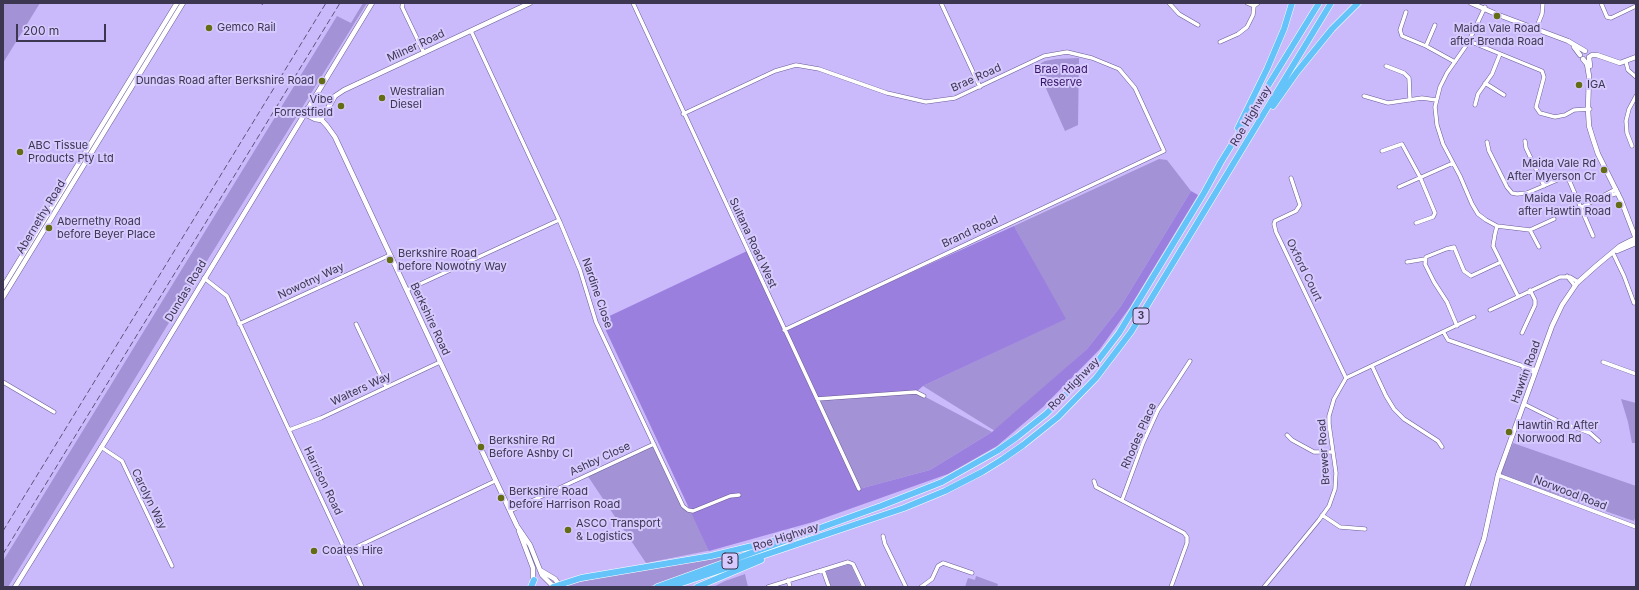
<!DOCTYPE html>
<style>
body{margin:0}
#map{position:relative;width:1639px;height:590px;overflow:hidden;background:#cabafb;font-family:Inter,sans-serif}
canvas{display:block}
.frame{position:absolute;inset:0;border:4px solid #3d3651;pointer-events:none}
.scale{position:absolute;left:16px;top:24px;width:90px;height:18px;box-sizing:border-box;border:2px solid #3d3651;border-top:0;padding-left:5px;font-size:12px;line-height:14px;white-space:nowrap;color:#3d3651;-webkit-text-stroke:3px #d6cafe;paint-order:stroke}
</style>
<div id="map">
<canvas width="1639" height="590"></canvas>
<div class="frame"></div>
<div class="scale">200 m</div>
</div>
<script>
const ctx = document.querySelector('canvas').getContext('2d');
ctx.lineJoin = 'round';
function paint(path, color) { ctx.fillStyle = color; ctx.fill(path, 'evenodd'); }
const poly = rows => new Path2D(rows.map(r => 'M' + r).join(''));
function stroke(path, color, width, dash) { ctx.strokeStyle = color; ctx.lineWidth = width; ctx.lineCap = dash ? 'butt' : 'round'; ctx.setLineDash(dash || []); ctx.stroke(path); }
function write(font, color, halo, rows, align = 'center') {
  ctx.font = font + ' Inter,sans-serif'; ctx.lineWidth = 4; ctx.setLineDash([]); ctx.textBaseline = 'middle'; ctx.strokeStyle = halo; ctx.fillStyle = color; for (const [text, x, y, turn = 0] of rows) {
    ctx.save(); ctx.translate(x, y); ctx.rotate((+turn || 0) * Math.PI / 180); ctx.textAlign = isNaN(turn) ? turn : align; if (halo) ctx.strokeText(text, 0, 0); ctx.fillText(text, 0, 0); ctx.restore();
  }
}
paint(poly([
 [3,3,40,3,3,63],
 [363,3,367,3,184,298,8,587,3,587,3,561,337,16,351,23],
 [1079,58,1078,125,1065,131,1036,66,1045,61,1056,59],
 [1159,159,1167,160,1191,191,1121,306,1087,349,995,431,923,386,1065,319,1014,226],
 [916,392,992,432,930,470,859,489,817,399],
 [1621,399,1636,403,1636,443,1632,443,1628,422],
 [1513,443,1636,486,1636,515,1634,521,1500,475],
 [654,444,684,508,691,511,712,550,646,563,587,475],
 [781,541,648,587,564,587,564,586,575,583],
 [847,565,851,565,861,587,831,587,826,571],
 [745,574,748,587,713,587,725,581],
 [976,576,998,584,997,587,965,587,968,578,975,580]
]), '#a392d5');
paint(poly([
 [1191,191,1198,195,1130,307,1100,349,1043,407,997,446,948,474,813,522,709,551,601,320,747,251,784,330,1014,226,1066,319,923,386,916,392,817,399,859,489,930,470,992,432,1087,349,1121,306]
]), '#9b7fde');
const street = poly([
 [403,3,402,7,424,53],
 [633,3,859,489],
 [941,3,980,87],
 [1169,3,1179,14,1198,25],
 [1247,3,1254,6,1258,3],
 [1601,3,1607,17,1611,18,1636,6],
 [1485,7,1468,43,1447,73,1440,87,1435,107,1437,125,1443,144,1460,176,1472,204,1478,214,1486,220,1497,226,1530,230,1554,219],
 [1406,12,1400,30,1402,36,1426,46,1455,62],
 [1536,29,1542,14,1543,3],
 [471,31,560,222,580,270,596,322,683,506,688,510,693,511,730,496,739,495],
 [1469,41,1542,71,1544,77,1536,107,1540,113,1555,117,1565,115,1574,110,1590,109],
 [1220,42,1238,34,1247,27,1253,15,1254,6],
 [1426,46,1435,25],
 [1626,62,1628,70,1636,77],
 [1386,66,1404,73,1409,78,1410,100],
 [1485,83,1504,95],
 [1364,96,1388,103,1422,98,1436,100],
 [1475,105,1478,94,1492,74,1500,54],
 [683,114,775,71,796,65,819,69,887,93,926,102,955,98,1044,56,1067,52,1092,58,1119,69,1135,88,1164,151,784,330],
 [1525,141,1526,148,1544,186],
 [1487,142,1489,151,1507,187,1512,193,1517,194,1527,193,1562,178,1569,180,1593,236],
 [1632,146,1627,133,1626,121,1629,109,1636,96],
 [1382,151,1402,144,1420,177,1435,213,1433,217,1416,223],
 [1291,178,1300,205,1296,211,1275,221,1274,224,1276,232,1346,378],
 [1399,187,1453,163],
 [1605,197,1618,193],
 [1580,208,1616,189],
 [1497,226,1495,234,1493,246,1518,296],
 [1530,230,1539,247],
 [1613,253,1624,276,1634,303],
 [1407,262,1425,259],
 [1567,276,1575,286],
 [204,278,227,296,289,430,346,552,495,481],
 [407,290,559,220],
 [1490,310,1560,277,1570,277,1578,282],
 [239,324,390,255],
 [356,324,386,387],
 [1457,326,1447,302,1434,282,1425,264,1426,257,1446,249,1454,247,1464,271,1471,276,1501,262],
 [1444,333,1448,340,1517,364,1536,370],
 [1522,333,1535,305,1535,300,1530,290],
 [1603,362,1636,374],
 [1372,366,1386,396,1394,409,1404,419,1438,441,1442,447],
 [1523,368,1535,373],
 [3,382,54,412],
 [817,399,916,392,924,396],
 [1524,404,1560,422,1590,433,1599,441],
 [289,430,321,418,440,362],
 [1287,435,1292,440,1314,452,1333,452],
 [101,447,122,461,172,566],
 [1498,475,1636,527],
 [1094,481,1096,487,1184,533,1187,537,1187,543,1171,587],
 [1122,500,1143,443,1158,410,1190,361],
 [510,511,654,444],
 [1322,515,1340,527,1365,529],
 [883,536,885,544,906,587],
 [346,552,362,587],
 [823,570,829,587],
 [788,580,790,587],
 [768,587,848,562,853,564,864,587],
 [921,587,932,579,938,566,943,563,972,573],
 [1264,587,1319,520,1329,506,1335,489,1336,473,1329,424,1329,416,1334,399,1346,378,1474,317]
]);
const secondary = poly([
 [1471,3,1496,14,1568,41,1585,51],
 [1574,47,1580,55],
 [1589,57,1590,66],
 [1589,57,1592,55,1597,55,1620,63,1636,57],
 [1583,59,1587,64,1589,76,1588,109,1589,126,1593,139,1598,154,1621,200,1636,239],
 [307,109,318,116,327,126,335,137,517,526,530,545,542,575,554,587],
 [305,114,315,119,321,120],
 [321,120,335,96,344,90,530,3],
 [1617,251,1636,243],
 [3,287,177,3],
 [3,297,183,3],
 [519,531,533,568,533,583],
 [540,570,555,579,560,586],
 [15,587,148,372,372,3],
 [1467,587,1484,539,1498,475,1552,326,1562,305,1577,283,1596,266,1620,246,1636,238]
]);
const highway = poly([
 [1273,106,1297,72,1332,29,1358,3],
 [1238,128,1267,69,1284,29,1292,3],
 [531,587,534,580],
 [553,587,581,578,711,556,777,540],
 [657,587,881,506,942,482,997,451,1017,437,1046,414,1093,367,1119,333,1204,193,1221,162,1319,3],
 [670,587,904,508,945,491,982,472,1003,459,1023,445,1058,417,1096,378,1131,332,1331,3],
 [697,587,761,560]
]);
stroke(street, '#6b5b95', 4.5);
stroke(secondary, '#6b5b95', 5.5);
stroke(highway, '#fff', 7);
stroke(street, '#fff', 3.5);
stroke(secondary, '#fff', 4.5);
stroke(highway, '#64c4f9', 6);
stroke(poly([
 [262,5,263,3],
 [3,531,326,3],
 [3,554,340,3]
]), '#5c5377', 1, [6, 3]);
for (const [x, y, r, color] of [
 [1497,16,4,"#646d13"],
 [209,28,4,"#646d13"],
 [322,81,4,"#646d13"],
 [1579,85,4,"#646d13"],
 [382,98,4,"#646d13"],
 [341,106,4,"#646d13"],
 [20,152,4,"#646d13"],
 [1604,170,4,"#646d13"],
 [1619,205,4,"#646d13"],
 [49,228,4,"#646d13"],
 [390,260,4,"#646d13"],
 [1509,432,4,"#646d13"],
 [481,447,4,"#646d13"],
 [501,498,4,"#646d13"],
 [568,530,4,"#646d13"],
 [314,551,4,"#646d13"]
]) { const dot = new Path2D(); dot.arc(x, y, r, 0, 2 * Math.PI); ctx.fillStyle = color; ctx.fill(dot); stroke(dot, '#d6cafe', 1.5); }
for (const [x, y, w] of [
 [1141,316,16],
 [730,561,16]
]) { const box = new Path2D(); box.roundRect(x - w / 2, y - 8, w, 16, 3); ctx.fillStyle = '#d6cafe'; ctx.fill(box); stroke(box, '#3d3651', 1); }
write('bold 10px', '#3d3651', null, [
 ["3",1141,316],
 ["3",730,561]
]);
write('11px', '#3d3651', '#d6cafe', [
 ["Gemco Rail",217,28],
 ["Maida Vale Road",1497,29,"center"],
 ["after Brenda Road",1497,42,"center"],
 ["Dundas Road after Berkshire Road",314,81,"right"],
 ["IGA",1587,85],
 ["Westralian",390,92],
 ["Diesel",390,105],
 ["Vibe",333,100,"right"],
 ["Forrestfield",333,113,"right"],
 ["ABC Tissue",28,146],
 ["Products Pty Ltd",28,159],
 ["Maida Vale Rd",1596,164,"right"],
 ["After Myerson Cr",1596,177,"right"],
 ["Maida Vale Road",1611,199,"right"],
 ["after Hawtin Road",1611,212,"right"],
 ["Abernethy Road",57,222],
 ["before Beyer Place",57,235],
 ["Berkshire Road",398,254],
 ["before Nowotny Way",398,267],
 ["Hawtin Rd After",1517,426],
 ["Norwood Rd",1517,439],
 ["Berkshire Rd",489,441],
 ["Before Ashby Cl",489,454],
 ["Berkshire Road",509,492],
 ["before Harrison Road",509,505],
 ["ASCO Transport",576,524],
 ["& Logistics",576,537],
 ["Coates Hire",322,551]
], 'left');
write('11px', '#3d3651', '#d6cafe', [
 ["Milner Road",416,46,-25],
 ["Brae Road",976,78,-24],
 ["Roe Highway",1251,116,-59],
 ["Abernethy Road",41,217,-59],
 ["Brand Road",970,232,-25],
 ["Sultana Road West",753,243,65],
 ["Oxford Court",1304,270,64],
 ["Nowotny Way",311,281,-25],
 ["Dundas Road",186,291,-59],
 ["Nardine Close",597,293,71],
 ["Berkshire Road",430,319,65],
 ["Hawtin Road",1526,372,-70],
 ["Roe Highway",1074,384,-46],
 ["Walters Way",361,389,-25],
 ["Rhodes Place",1139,436,-66],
 ["Brewer Road",1324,452,-94],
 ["Ashby Close",600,459,-25],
 ["Harrison Road",323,481,64],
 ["Norwood Road",1570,493,21],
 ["Carolyn Way",149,499,64],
 ["Roe Highway",786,537,-18]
]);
write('11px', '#351267', '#d6cafe', [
 ["Brae Road",1061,70],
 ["Reserve",1061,83]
]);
</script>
